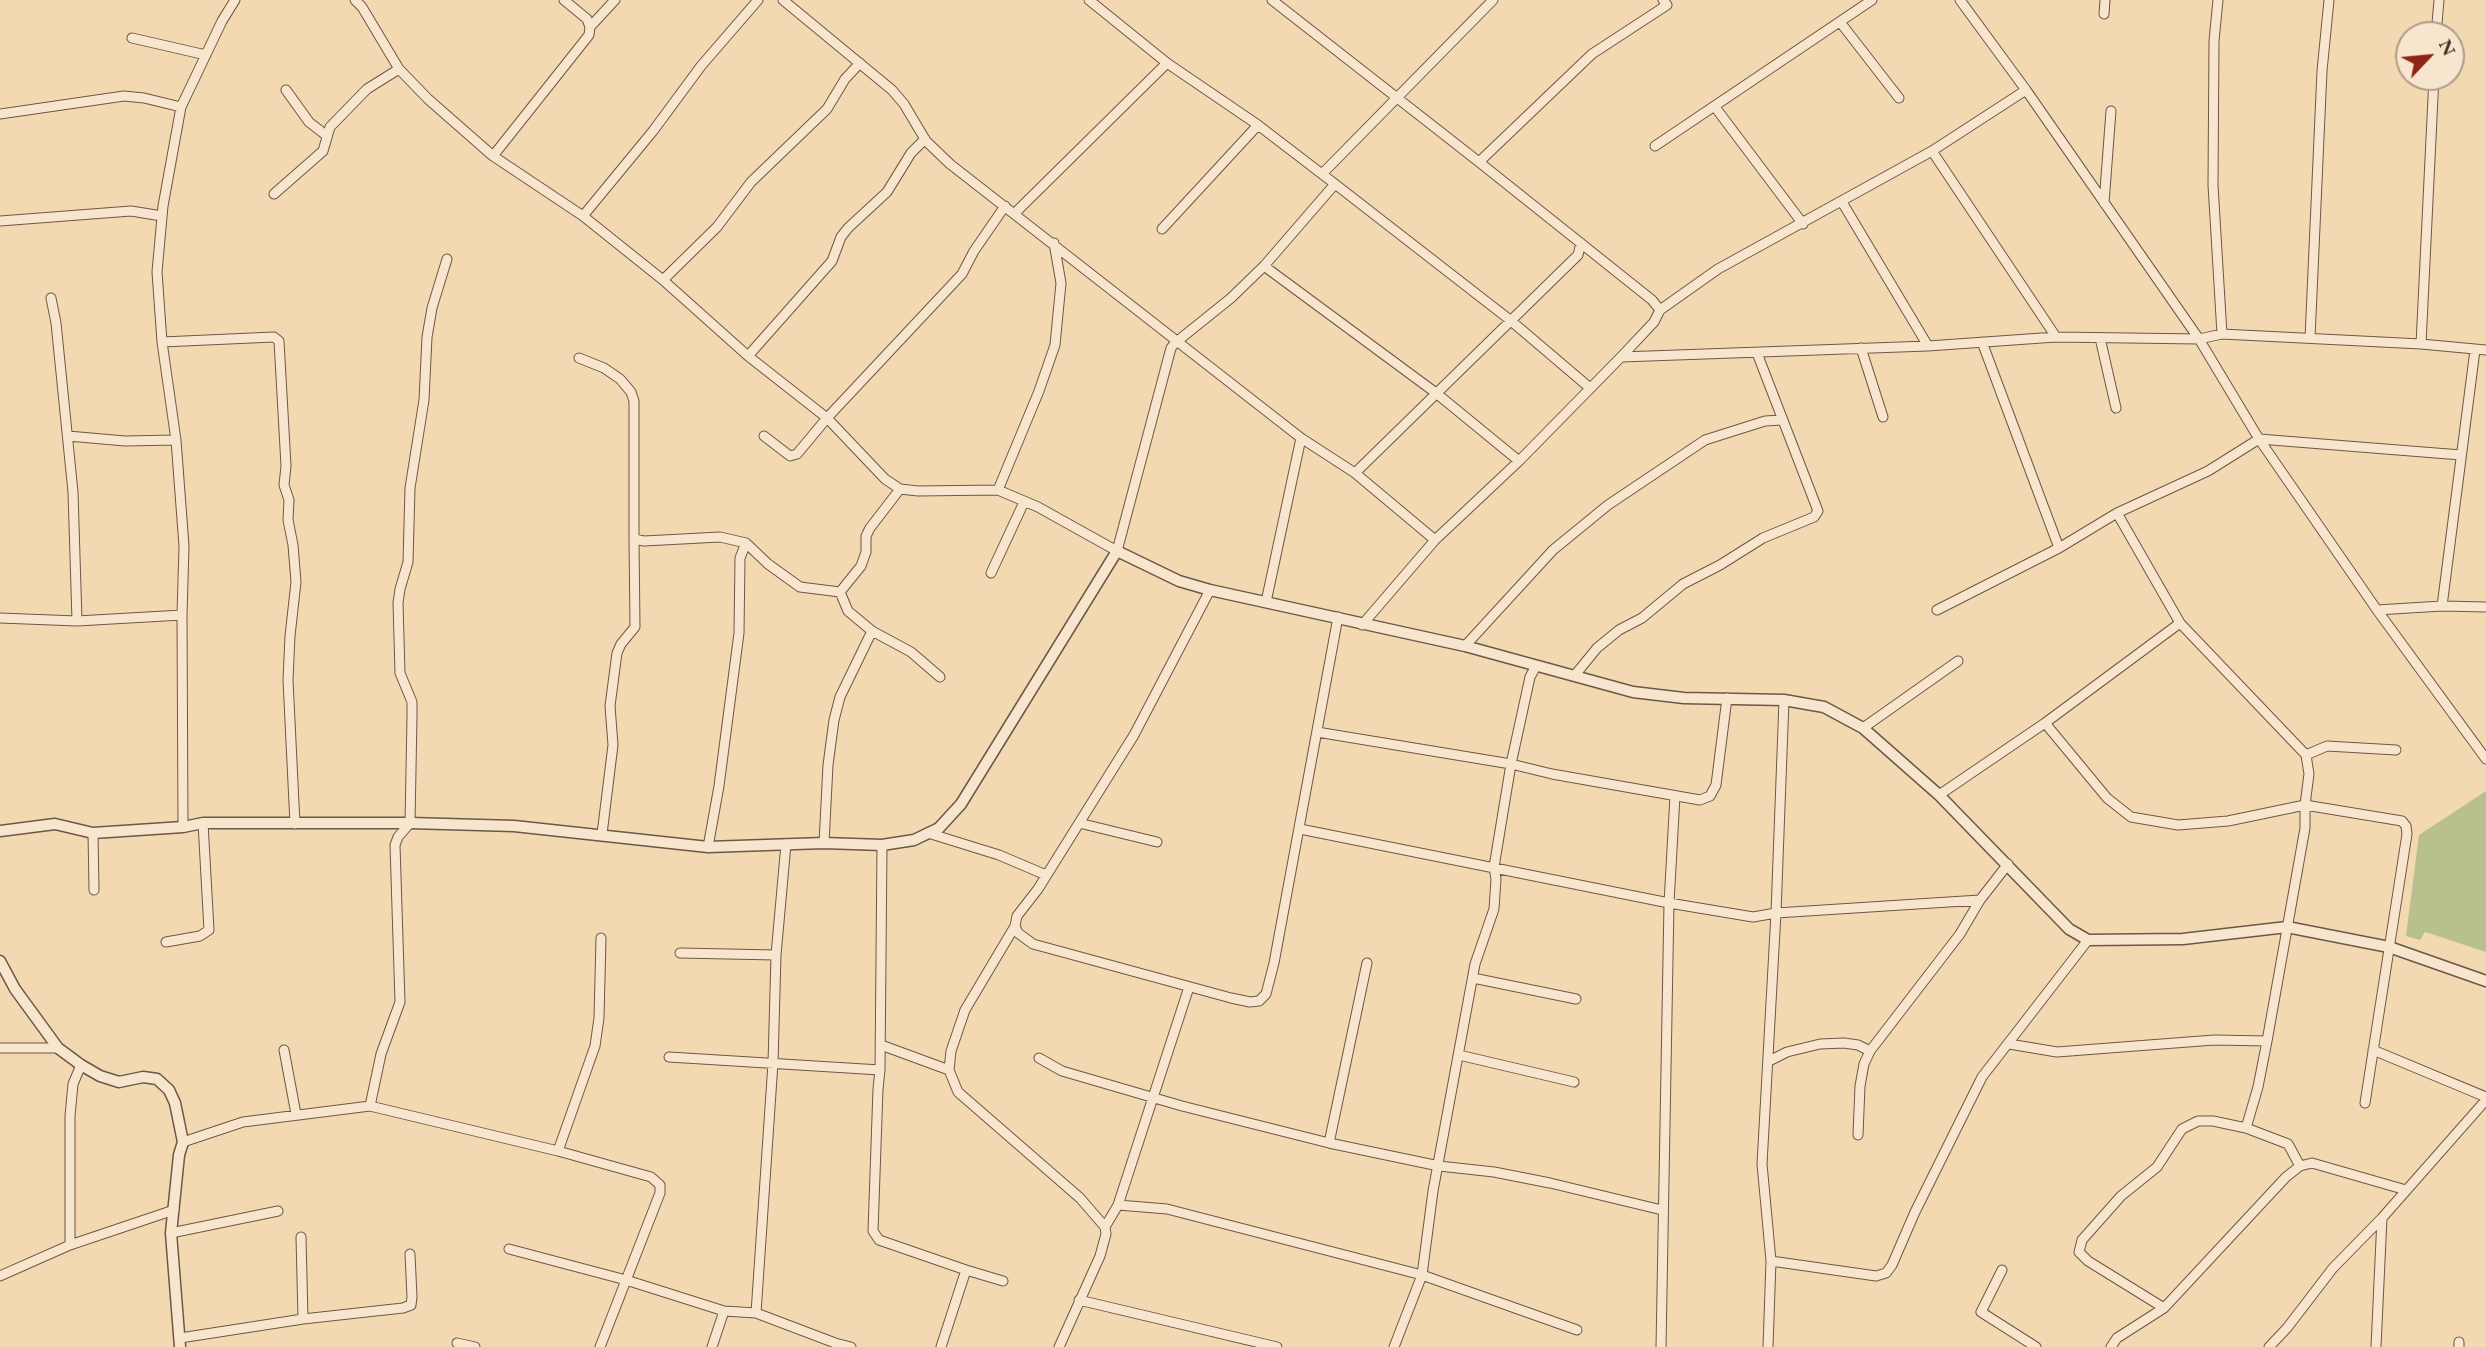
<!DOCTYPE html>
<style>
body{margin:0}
#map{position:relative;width:2486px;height:1347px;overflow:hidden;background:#f3d9b2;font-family:"EB Garamond",serif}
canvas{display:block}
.north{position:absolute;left:2395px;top:21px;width:70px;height:70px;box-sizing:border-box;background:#f7e6cd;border:2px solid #ae9c89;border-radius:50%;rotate:64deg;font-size:19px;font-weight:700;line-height:28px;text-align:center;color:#402c22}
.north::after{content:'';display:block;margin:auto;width:24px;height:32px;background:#8f2418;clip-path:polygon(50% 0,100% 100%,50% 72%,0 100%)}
</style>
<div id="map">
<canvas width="2486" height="1347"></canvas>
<div class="north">N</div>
</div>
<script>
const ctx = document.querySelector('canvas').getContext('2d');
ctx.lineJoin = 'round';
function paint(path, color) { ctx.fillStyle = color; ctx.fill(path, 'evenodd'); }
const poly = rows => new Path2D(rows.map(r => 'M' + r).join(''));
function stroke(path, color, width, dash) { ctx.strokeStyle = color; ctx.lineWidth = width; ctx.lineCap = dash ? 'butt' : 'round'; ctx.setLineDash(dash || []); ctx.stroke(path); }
paint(poly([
 [2486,791,2486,952,2425,932,2420,940,2406,936,2419,835]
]), '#b8c08e');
const minor = poly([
 [355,0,362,7,399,69,428,99,493,156,583,216,663,280,748,356,827,418,885,479,900,489,918,491,998,490,1038,507,1117,551,1171,348,1175,343,1231,298,1264,266,1335,184],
 [783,0,892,90,904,104,926,141,950,164,1301,438,1355,473,1435,540],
 [1089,0,1167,63,1258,125,1335,184,1510,320,1590,388],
 [1272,0,1479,162],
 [1960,0,2026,90,2199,339,2259,439,2377,610,2486,759],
 [2218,0,2214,41,2213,185,2222,334],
 [2104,14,2105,0],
 [1840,22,1899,98],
 [590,27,615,0],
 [2436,35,2439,0],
 [132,38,206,55],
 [286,90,309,122,327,136],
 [1715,107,1803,224],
 [0,114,124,96,144,98,181,107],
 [1655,146,1872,0],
 [1932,151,2056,337],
 [493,156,589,35,590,27,587,19,564,0],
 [1322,174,1493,0],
 [274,194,323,151,330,127,367,89,399,69],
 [1842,202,1928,346],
 [2104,203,2111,111],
 [1015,213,1167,63],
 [583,216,653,131,701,66,758,0],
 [0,221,131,211,162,216],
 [1162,229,1258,125],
 [1264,266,1436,393,1519,461],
 [663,280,717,227,751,182,827,109,845,79,860,63],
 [51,298,56,323,73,492,77,621],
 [1660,310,1718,269,1932,151,2026,90],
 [2100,338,2116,408],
 [2310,338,2322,71,2329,0],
 [162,342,274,337,279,341,286,466,284,485,289,500,288,520,293,545,296,582,290,636,288,680,295,824],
 [1982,342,2059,548],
 [2421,344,2434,77],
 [1861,348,1883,417],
 [748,356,832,261,841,237,848,228,887,192,911,153,925,139,926,141],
 [1621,357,1928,346,2056,337,2199,339,2222,334,2421,344,2486,350],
 [579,358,604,368,620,379,631,392,634,401,634,539],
 [68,436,125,441,176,440],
 [764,436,790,456,797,454,827,418,962,274,974,251,1005,206],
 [1355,473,1578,255,1581,243],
 [998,490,1039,391,1055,345,1061,283,1054,243],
 [2117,513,2180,623,2306,755],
 [991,573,1024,502],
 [840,592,848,611,872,631,911,652,940,677],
 [1266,602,1301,438],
 [2442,606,2475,350],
 [1937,610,2059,548,2117,513,2208,471,2259,439,2461,455],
 [2377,610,2442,606,2486,607],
 [0,618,77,621,182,615],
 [1362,625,1435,540,1519,461,1621,357,1654,322,1660,310,1652,300,1479,162,1592,54,1667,5,1663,0],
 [1465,646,1553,550,1608,505,1705,440,1765,421,1782,420],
 [1575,675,1597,648,1619,630,1642,618,1683,584,1720,565,1763,538,1814,517,1818,511,1757,353],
 [2045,723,2107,798,2131,817,2178,825,2228,821,2305,805,2305,828,2267,1041,2258,1087,2246,1128,2288,1144,2300,1166],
 [1863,728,1958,661],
 [1317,732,1511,764,1552,774,1700,800,1710,796,1716,785,1727,698],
 [1939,795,2045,723,2180,623],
 [1079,823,1157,842],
 [183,827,182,615,184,546,176,440,162,342,157,272,163,206,181,107,222,21,235,0],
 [1300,829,1669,903,1753,917,1776,913,1980,900],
 [93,833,94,890],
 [928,833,999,855,1046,875],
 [602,834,613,745,610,706,617,653,621,644,635,627,634,539,644,541,720,537,746,543,768,564,800,587,840,592,861,566,866,552,866,536,870,528,900,489],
 [824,843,828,765,834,720,840,697,872,631],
 [882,845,880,1070,878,1089,873,1231,879,1240,966,1270],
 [708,847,719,786,739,633,740,558,746,543],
 [1015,926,1018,933,1033,944,1231,998,1250,1002,1259,1001,1266,994,1274,963,1338,617],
 [166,942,200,936,209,930,203,823],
 [680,953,776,955],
 [1473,978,1576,999],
 [2009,1044,2057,1052,2214,1040,2267,1041],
 [881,1045,949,1070],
 [0,1048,58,1048],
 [284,1050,296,1114],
 [2373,1050,2486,1097],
 [1459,1055,1574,1082],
 [669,1057,880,1070],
 [1039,1058,1062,1071,1182,1106,1329,1143,1439,1166,1494,1172,1550,1183,1662,1210],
 [1769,1061,1787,1052,1820,1044,1844,1043,1858,1045,1870,1051],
 [2365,1103,2407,834,2406,826,2402,821,2305,805,2309,774,2306,755,2327,746,2396,750],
 [370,1106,381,1054,400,1002,395,845,398,837,410,823,412,716,412,702,400,673,398,603,400,589,408,562,410,488,424,400,427,337,432,308,447,259],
 [1858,1135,1860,1086,1864,1064,1870,1051,1960,934,1980,900,2008,864],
 [183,1142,243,1122,370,1106,558,1151,651,1177,660,1185,660,1193,600,1347],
 [1329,1143,1367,963],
 [558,1151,595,1046,599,1018,601,938],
 [1118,1205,1167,1209,1422,1275,1577,1330],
 [1105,1227,1080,1198,958,1092,949,1070,951,1051,965,1010,1015,926,1017,916,1038,889,1134,735,1210,590],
 [171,1233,278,1211],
 [301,1237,303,1319],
 [70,1245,70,1116,73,1084,81,1065],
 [509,1249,626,1280,724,1311,756,1313,835,1343,851,1347],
 [1771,1261,1876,1276,1886,1273,1892,1265,1915,1212,1982,1077,2088,940],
 [2002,1270,1981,1312,2036,1347],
 [0,1276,70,1245,174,1210],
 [1079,1300,1277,1347],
 [2164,1308,2088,1261,2079,1252,2082,1240,2121,1196,2157,1167,2182,1129,2198,1121,2213,1121,2246,1128],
 [756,1313,773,1063,776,955,786,844],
 [180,1338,303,1319,403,1308,411,1305,412,1297,410,1254],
 [457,1343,475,1347],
 [712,1347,724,1311],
 [941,1347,966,1270,1003,1281],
 [1059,1347,1100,1256,1106,1234,1105,1227,1118,1205,1189,987],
 [1394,1347,1422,1275,1433,1191,1475,964,1494,909,1496,879,1494,867,1511,764,1530,677,1536,666],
 [1661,1347,1669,903,1675,796],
 [1768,1347,1771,1261,1762,1164,1776,913,1784,700],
 [2111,1347,2117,1338,2164,1308,2286,1177,2300,1166,2312,1163,2406,1190],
 [2269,1347,2287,1328,2333,1268,2382,1218,2486,1100],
 [2376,1347,2382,1218],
 [2459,1347,2459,1342]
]);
const tertiary = poly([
 [0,831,55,824,93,833,183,827,203,823,410,823,514,826,708,847,824,843,882,845,914,840,939,828,961,804,1117,551,1179,581,1210,590,1465,646,1633,692,1684,698,1784,700,1824,707,1863,728,1939,795,2069,929,2088,940,2183,939,2287,927,2389,947,2486,981],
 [0,961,15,989,58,1048,81,1065,100,1076,119,1082,143,1077,157,1079,169,1090,175,1103,183,1142,179,1155,171,1233,180,1347]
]);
stroke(minor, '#6d5746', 11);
stroke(tertiary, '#6d5746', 13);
stroke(minor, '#f7e6cd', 9);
stroke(tertiary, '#f7e6cd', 10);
</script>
